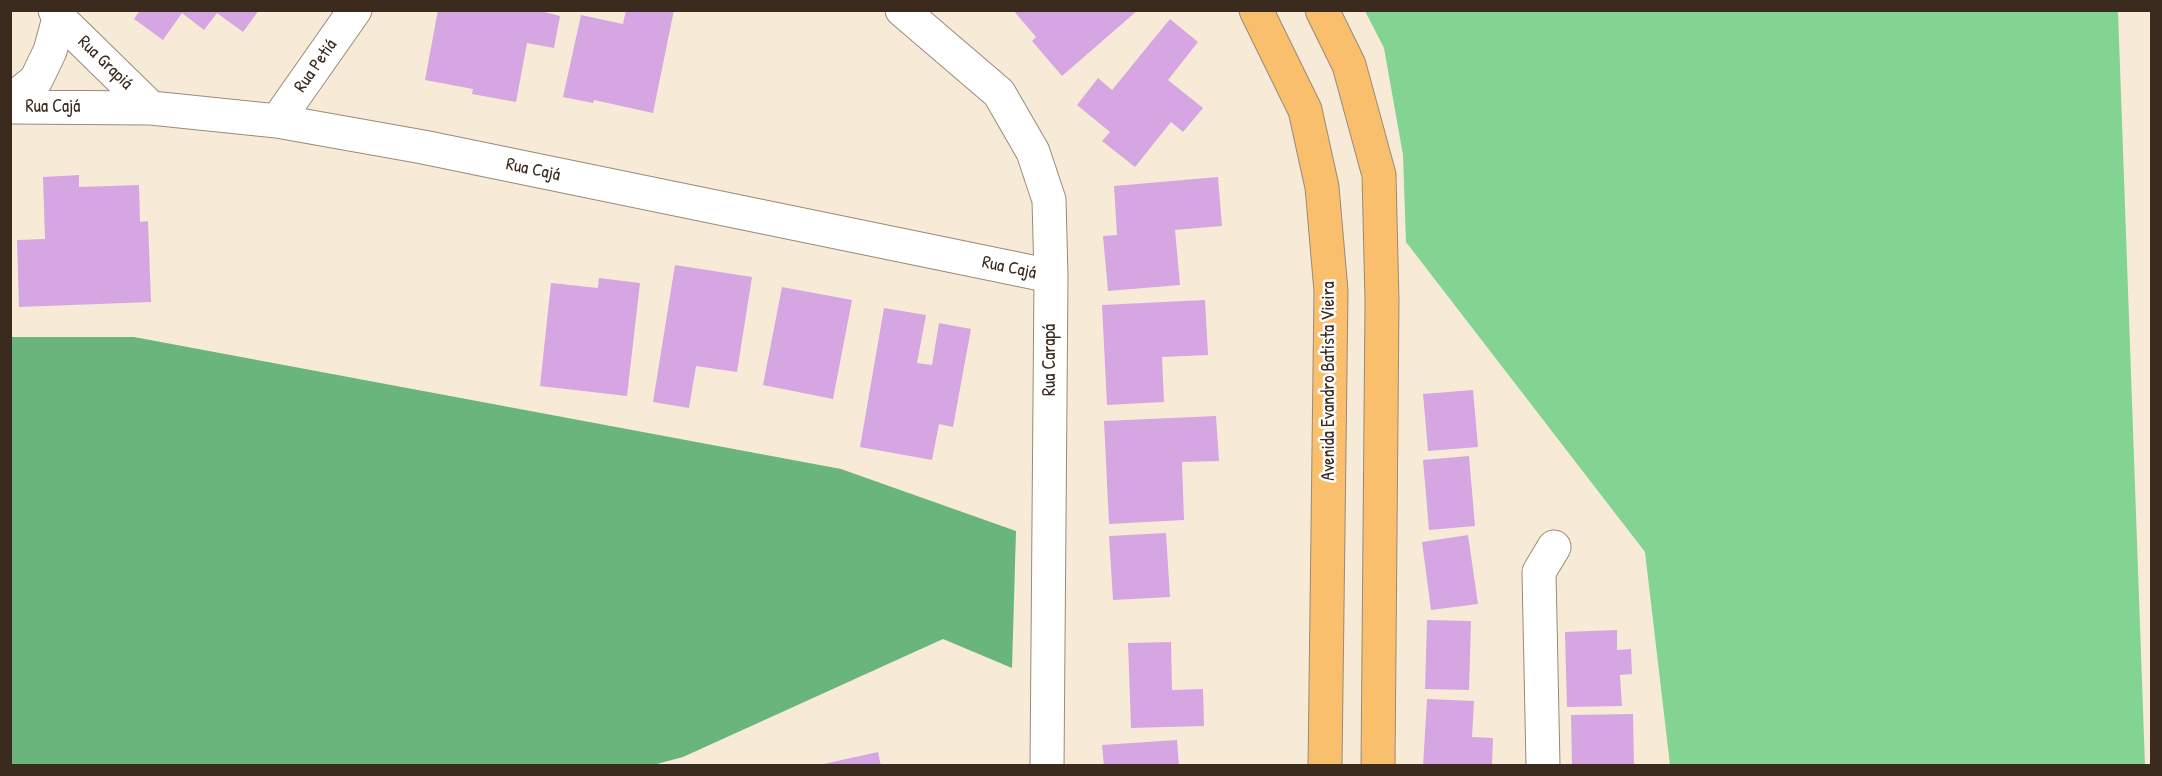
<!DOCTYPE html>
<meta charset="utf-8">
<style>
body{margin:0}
#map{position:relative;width:2162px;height:776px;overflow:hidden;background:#f7ebd7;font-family:"Patrick Hand",sans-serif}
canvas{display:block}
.frame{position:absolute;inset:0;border:12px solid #3b2a1e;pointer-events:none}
</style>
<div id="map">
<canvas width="2162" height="776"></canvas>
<div class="frame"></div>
</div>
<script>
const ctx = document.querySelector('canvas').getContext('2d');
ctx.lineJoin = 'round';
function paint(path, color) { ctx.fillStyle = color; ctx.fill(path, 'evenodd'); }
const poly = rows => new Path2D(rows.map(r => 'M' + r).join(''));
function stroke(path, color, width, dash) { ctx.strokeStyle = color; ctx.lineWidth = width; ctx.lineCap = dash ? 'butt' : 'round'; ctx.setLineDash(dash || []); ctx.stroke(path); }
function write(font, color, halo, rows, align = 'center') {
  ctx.font = font + ' "Patrick Hand",sans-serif'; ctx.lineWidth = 5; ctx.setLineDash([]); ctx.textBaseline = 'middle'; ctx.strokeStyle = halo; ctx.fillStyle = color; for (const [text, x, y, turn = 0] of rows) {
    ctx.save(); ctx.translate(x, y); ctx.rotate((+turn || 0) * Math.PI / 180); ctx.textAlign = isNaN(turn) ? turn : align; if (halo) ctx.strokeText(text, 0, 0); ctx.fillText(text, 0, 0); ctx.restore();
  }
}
paint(poly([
 [1365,11,2118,11,2145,765,1670,765,1645,552,1406,242,1403,155,1384,48]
]), '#83d392');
paint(poly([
 [11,337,134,337,841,469,1016,531,1012,668,943,639,683,757,653,765,11,765]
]), '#6ab57c');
paint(poly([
 [140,10,259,10,243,32,217,13,204,30,182,13,163,40,134,19],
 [438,10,537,10,560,16,554,48,527,43,516,102,472,94,473,89,425,80],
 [626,10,674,10,653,113,594,100,593,103,563,97,581,15,623,24],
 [1013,10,1138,10,1062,76,1032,41,1036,37],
 [1170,19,1198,42,1168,80,1203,108,1183,132,1171,122,1135,167,1102,141,1110,132,1077,105,1098,78,1112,90],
 [79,175,79,187,139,185,140,222,148,221,151,302,19,307,17,240,45,239,43,177],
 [1218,177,1222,226,1175,230,1180,285,1108,291,1103,236,1117,235,1114,186],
 [675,265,752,277,737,372,696,366,689,408,653,402],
 [599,278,640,283,627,396,540,386,551,283,598,288],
 [782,287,852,300,833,399,763,385],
 [1205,300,1208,355,1162,357,1164,402,1107,405,1102,305],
 [884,308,926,315,917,363,932,365,939,323,971,329,953,427,939,424,932,460,860,447],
 [1473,390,1478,447,1428,451,1423,394],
 [1216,416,1219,461,1182,462,1184,520,1109,524,1104,421],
 [1469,456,1475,526,1429,530,1423,460],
 [1166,533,1170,597,1113,600,1109,536],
 [1468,535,1478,604,1431,610,1422,542],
 [1427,620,1471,621,1469,690,1425,689],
 [1617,630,1617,650,1631,649,1632,674,1620,675,1622,706,1567,707,1565,632],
 [1171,642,1172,690,1203,689,1204,726,1131,728,1128,643],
 [1427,699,1474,701,1472,737,1493,738,1492,766,1423,766],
 [1633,714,1634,766,1572,766,1571,715],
 [1177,740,1179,766,1104,766,1102,745],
 [878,752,881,766,819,766,819,765]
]), '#d5a6e1');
const minor = poly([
 [55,10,59,18,151,108],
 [902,10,999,93,1033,152,1049,200,1051,276,1047,766],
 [10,101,36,80,50,51,59,18],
 [10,107,151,108,277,121,423,147,1051,276],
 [277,121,355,10],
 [1543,766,1539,572,1554,547]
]);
const major = poly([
 [1256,10,1305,110,1322,187,1331,291,1325,766],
 [1322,10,1349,65,1379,175,1382,301,1378,766]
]);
stroke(minor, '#998a7a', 35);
stroke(major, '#998a7a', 35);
stroke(minor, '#fff', 33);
stroke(major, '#f9bf6d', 33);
write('18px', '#3b2a1e', '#fff', [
 ["Rua Grapiá",105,63,44],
 ["Rua Petiá",316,66,-55],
 ["Rua Cajá",53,107],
 ["Rua Cajá",533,170,12],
 ["Rua Cajá",1009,268,12],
 ["Rua Carapá",1050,360,-90],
 ["Avenida Evandro Batista Vieira",1329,381,-90]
]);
</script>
